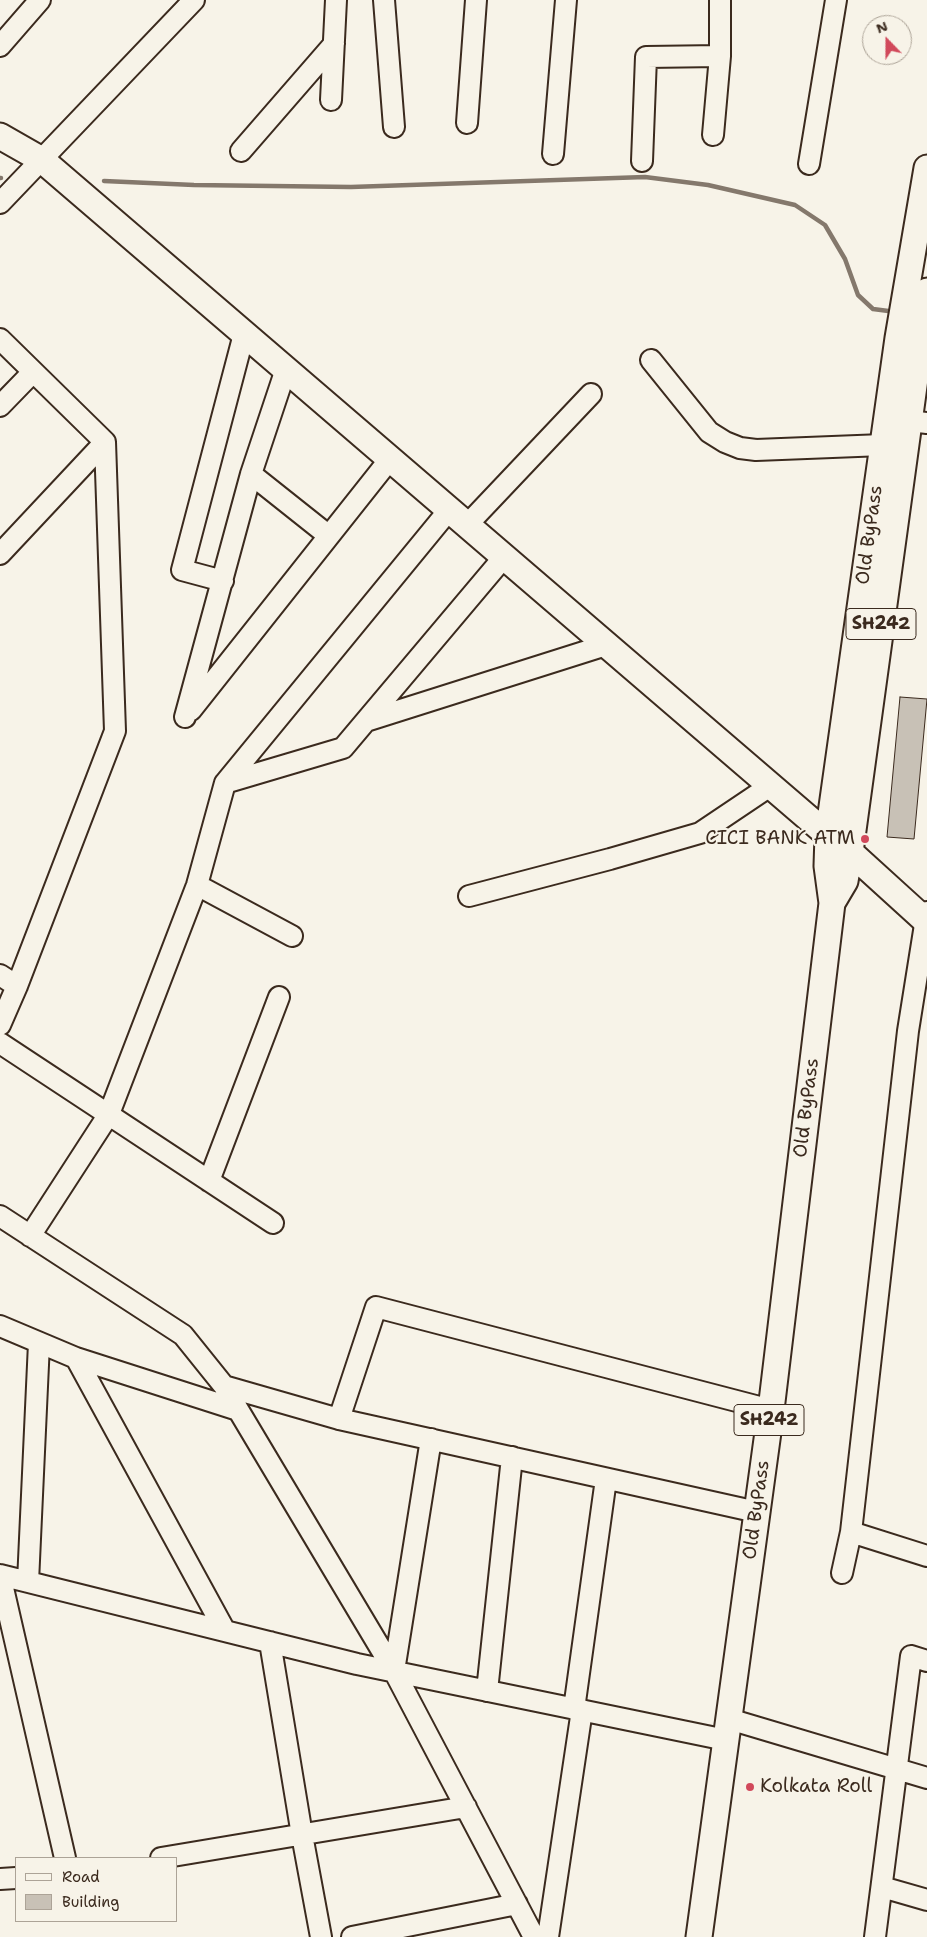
<!DOCTYPE html>
<style>
body{margin:0}
#map{position:relative;width:927px;height:1937px;overflow:hidden;background:#f7f3e8;font-family:"Shantell Sans",sans-serif}
canvas{display:block}
.legend{position:absolute;left:15px;top:1857px;width:162px;height:65px;box-sizing:border-box;background:#f7f3e8;border:1px solid #aca397;margin:0;padding:6px 9px;list-style:none;font-size:15px;color:#3b2a1e}
.legend li{display:flex;align-items:center;gap:10px;height:25px}
.legend b{width:25px;border:1px solid #aca397}
.north{position:absolute;left:862px;top:15px;width:50px;height:50px;box-sizing:border-box;background:#f7f3e8;border:1px solid #aca397;border-radius:50%;rotate:338deg;font-size:14px;font-weight:700;line-height:20px;text-align:center;color:#3b2a1e}
.north::after{content:'';display:block;margin:auto;width:18px;height:22px;background:#d1495b;clip-path:polygon(50% 0,100% 100%,50% 72%,0 100%)}
</style>
<div id="map">
<canvas width="927" height="1937"></canvas>
<ul class="legend">
<li><b style="height:6px;background:#f7f3e8"></b>Road</li>
<li><b style="height:14px;background:#c8c1b6"></b>Building</li>
</ul>
<div class="north">N</div>
</div>
<script>
const ctx = document.querySelector('canvas').getContext('2d');
ctx.lineJoin = 'round';
const poly = rows => new Path2D(rows.map(r => 'M' + r).join(''));
function stroke(path, color, width, dash) { ctx.strokeStyle = color; ctx.lineWidth = width; ctx.lineCap = dash ? 'butt' : 'round'; ctx.setLineDash(dash || []); ctx.stroke(path); }
function paint(path, color) { ctx.fillStyle = color; ctx.fill(path, 'evenodd'); }
function write(font, color, halo, rows, align = 'center') {
  ctx.font = font + ' "Shantell Sans",sans-serif'; ctx.lineWidth = 4.5; ctx.setLineDash([]); ctx.textBaseline = 'middle'; ctx.strokeStyle = halo; ctx.fillStyle = color; for (const [text, x, y, turn = 0] of rows) {
    ctx.save(); ctx.translate(x, y); ctx.rotate((+turn || 0) * Math.PI / 180); ctx.textAlign = isNaN(turn) ? turn : align; if (halo) ctx.strokeText(text, 0, 0); ctx.fillText(text, 0, 0); ctx.restore();
  }
}
stroke(poly([
 [0,178,1,178],
 [104,181,194,185,351,187,645,177,708,185,795,205,825,225,845,259,858,295,873,309,896,312]
]), '#84786c', 4.5);
const building = poly([
 [900,697,927,699,914,839,887,837,900,697]
]);
paint(building, '#c8c1b6');
stroke(building, '#3b2a1e', 1);
const minor = poly([
 [384,0,394,127],
 [0,46,40,0],
 [331,100,336,0],
 [467,123,476,0],
 [713,135,720,56],
 [241,151,334,44],
 [553,154,566,0],
 [642,161,646,57,720,56,720,0],
 [809,164,836,0],
 [0,203,194,0],
 [0,339,105,442,0,554],
 [651,360,709,432,725,442,740,448,756,450,883,445],
 [0,406,33,372],
 [894,419,927,423],
 [251,474,329,536],
 [467,525,591,394],
 [223,581,182,570,244,334],
 [191,710,390,459],
 [185,717,251,474,286,369],
 [366,721,606,645],
 [225,783,343,748,504,557],
 [197,885,292,936],
 [469,896,610,859,700,833,770,786],
 [0,975,17,986],
 [0,1025,17,986,115,731,105,442],
 [0,1043,273,1223],
 [209,1181,279,997],
 [0,1216,183,1335,224,1386,339,1419,757,1512],
 [30,1236,109,1114,197,885,225,783,449,510],
 [0,1326,76,1358,238,1410],
 [76,1358,225,1631],
 [224,1386,394,1671,534,1937],
 [339,1419,376,1307,771,1410],
 [851,1532,908,1031,927,912],
 [842,1573,851,1532,927,1556],
 [0,1575,357,1664,726,1740],
 [0,1575,65,1858],
 [28,1582,39,1343],
 [270,1642,302,1835,321,1937],
 [394,1671,431,1439],
 [487,1691,512,1457],
 [574,1709,606,1479],
 [729,1719,927,1778],
 [161,1858,466,1807],
 [0,1879,16,1878],
 [882,1887,927,1900],
 [352,1937,517,1904],
 [548,1937,582,1710],
 [875,1937,911,1656,927,1661]
]);
const major = poly([
 [0,136,42,160,828,835,850,852,927,922],
 [832,903,845,881,850,852,927,291],
 [699,1937,771,1410,832,903,827,866,828,835,898,338,927,168]
]);
stroke(minor, '#3b2a1e', 24);
stroke(major, '#3b2a1e', 29);
stroke(minor, '#f7f3e8', 20);
stroke(major, '#f7f3e8', 25);
for (const [x, y, r, color] of [
 [865,839,5,"#d1495b"],
 [750,1787,5,"#d1495b"]
]) { const dot = new Path2D(); dot.arc(x, y, r, 0, 2 * Math.PI); ctx.fillStyle = color; ctx.fill(dot); stroke(dot, '#f7f3e8', 2); }
for (const [x, y, w] of [
 [881,624,70],
 [769,1420,70]
]) { const box = new Path2D(); box.roundRect(x - w / 2, y - 15.5, w, 31, 4); ctx.fillStyle = '#f7f3e8'; ctx.fill(box); stroke(box, '#3b2a1e', 1); }
write('bold 18px', '#3b2a1e', null, [
 ["SH242",881,624],
 ["SH242",769,1420]
]);
write('19px', '#3b2a1e', '#f7f3e8', [
 ["Old ByPass",870,535,-82],
 ["Old ByPass",807,1108,-83],
 ["Old ByPass",757,1510,-82]
]);
write('19px', '#3b2a1e', '#f7f3e8', [
 ["CICI BANK ATM",855,839],
 ["Kolkata Roll",760,1787,"left"]
], 'right');
</script>
